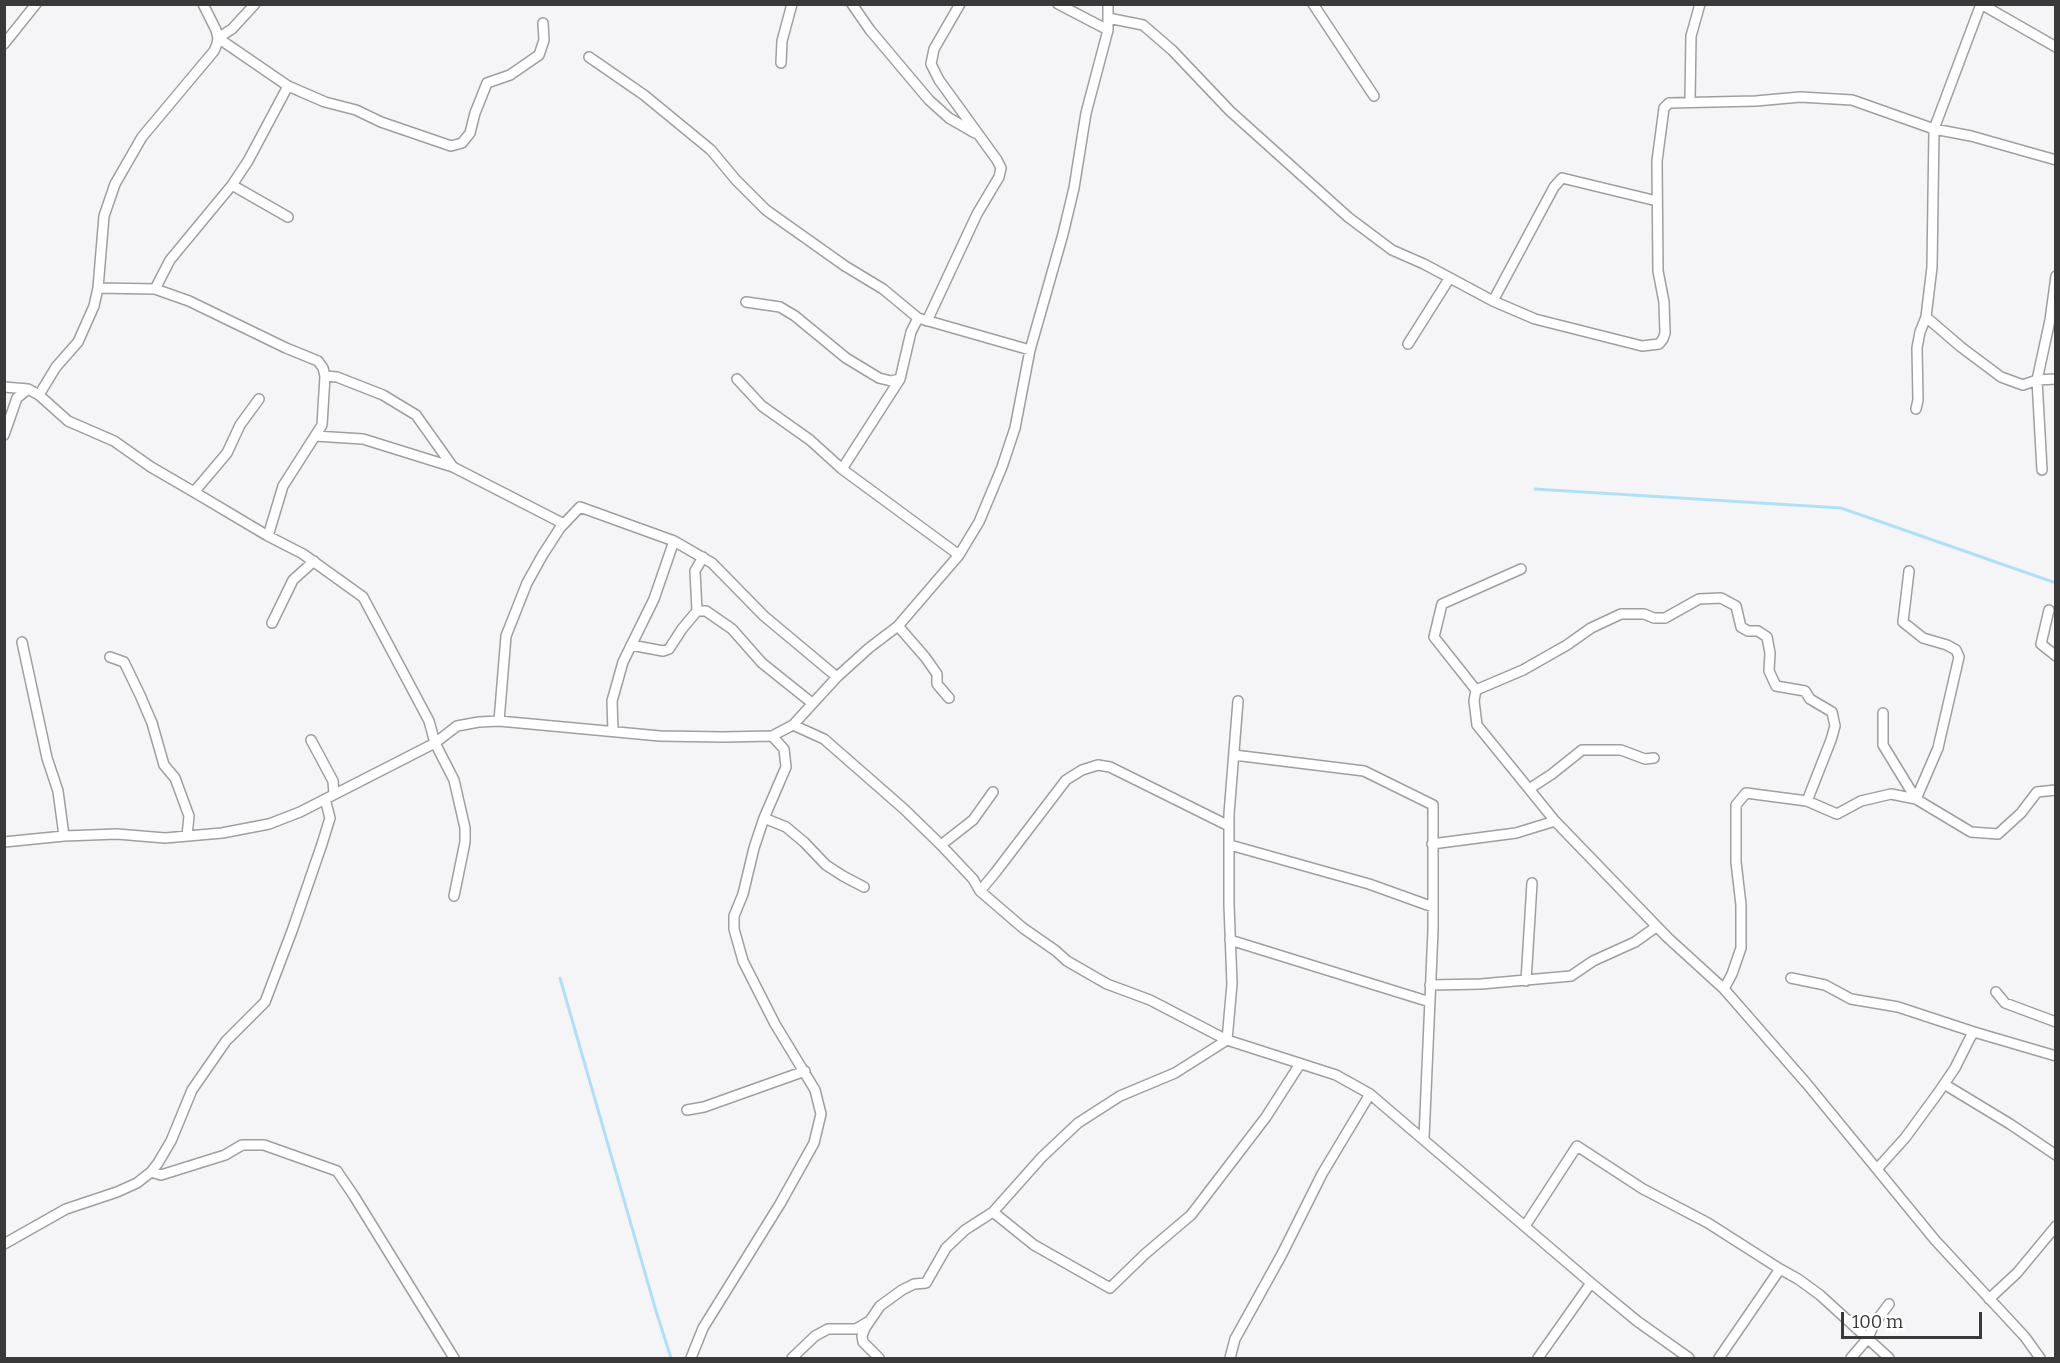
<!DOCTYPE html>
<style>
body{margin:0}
#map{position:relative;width:2060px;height:1363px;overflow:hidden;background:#f5f5f7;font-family:Bitter,serif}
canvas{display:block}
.frame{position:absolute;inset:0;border:6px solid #39393a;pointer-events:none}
.scale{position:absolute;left:1841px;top:1312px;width:141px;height:27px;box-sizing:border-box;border:3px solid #39393a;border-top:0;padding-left:8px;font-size:18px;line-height:21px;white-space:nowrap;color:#39393a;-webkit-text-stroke:4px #fff;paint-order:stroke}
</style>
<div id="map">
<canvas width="2060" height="1363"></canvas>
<div class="frame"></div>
<div class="scale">100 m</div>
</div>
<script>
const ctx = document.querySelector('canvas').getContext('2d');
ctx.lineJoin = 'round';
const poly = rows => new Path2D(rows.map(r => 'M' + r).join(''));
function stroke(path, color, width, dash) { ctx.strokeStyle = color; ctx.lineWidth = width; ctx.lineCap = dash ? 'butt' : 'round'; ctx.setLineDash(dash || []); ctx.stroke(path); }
stroke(poly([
 [1535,489,1841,508,2056,583],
 [560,978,656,1311,671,1358]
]), '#ade1f8', 3);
const minor = poly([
 [255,4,232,29,218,38,288,86,325,102,356,110,381,122,451,146,462,143,470,133,475,113,487,83,510,75,539,55,544,40,543,23],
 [852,4,870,30,929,100,949,118,975,133],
 [1058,4,1108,30],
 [1313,4,1374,96],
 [1981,4,2056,47],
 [1108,18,1143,25,1172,50,1230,111,1348,217,1392,250,1424,264,1493,301,1535,319,1642,346,1659,344,1663,339,1665,333,1664,302,1658,271,1657,161,1664,108,1669,103,1756,101,1800,97,1852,100,1934,129,1971,136,2056,160],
 [4,44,36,4],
 [589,57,644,95,711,150,736,180,766,210,845,266,883,289,918,318],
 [781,63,782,41,792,4],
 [1690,101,1691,36,1700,4],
 [232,185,288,217],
 [98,288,155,289,170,260,232,185,248,161,288,86],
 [155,289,189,301,286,348,318,361,323,368,325,376,322,425,283,486,268,536],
 [1493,301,1554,187,1562,178,1657,201],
 [746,302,780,307,795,316,846,358,879,378,891,381,900,379,911,332,918,318,1030,350],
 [1926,317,1961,347,2001,377,2023,385,2037,380,2050,320,2056,276],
 [927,321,977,214,999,177,1001,168,997,160,939,80,931,64,934,49,960,4],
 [1408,344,1449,279],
 [325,376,337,377,383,395,416,415,453,467],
 [737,379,762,406,810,440,842,469,959,555],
 [4,387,28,389,39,395,68,421,114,441,151,467,194,492,268,536,303,554,363,597,429,721,435,743,454,780,465,828,465,842,454,896],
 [39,395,56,367,78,342,94,306,98,288,104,216,115,184,142,137,214,51,217,44,218,38,216,30,203,4],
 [1916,409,1918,400,1917,348,1920,332,1926,317,1932,267,1934,129,1981,4],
 [4,435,17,398,28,389],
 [315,436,363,439,453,467,564,524],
 [842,469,900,379],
 [2042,470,2037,380,2056,379],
 [194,492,227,453,240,425,259,399],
 [1521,569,1442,604,1434,637,1476,690,1474,701,1477,725,1555,821,1667,937,1724,989,1807,1084,1935,1240,2025,1337,2040,1358],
 [2049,610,2041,644,2056,656],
 [697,611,695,571,703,557],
 [272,623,293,580,314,561],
 [898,626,925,657,937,674,937,684,949,698],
 [22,642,47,758,58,791,64,836],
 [631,645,663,651,669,649,682,629,697,611,706,611,732,629,762,663,812,703],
 [110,657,124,662,140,695,152,723,164,765,175,778,189,816,187,836],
 [1476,690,1523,670,1567,645,1591,628,1621,614,1644,614,1654,618,1665,618,1699,599,1721,598,1736,606,1741,627,1748,631,1758,631,1767,637,1770,653,1769,671,1776,686,1805,691,1810,699,1832,712,1835,726,1831,740,1807,801],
 [1883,713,1883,745,1916,799,1938,748,1959,657,1956,650,1947,645,1923,638,1903,622,1909,571],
 [499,721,506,636,527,583,542,556,560,528,580,507,674,541,712,563,764,616,837,677],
 [793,725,824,739,904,809,941,845,973,879,980,891,1023,928,1056,951,1067,961,1107,984,1150,1000,1227,1040,1336,1075,1370,1094,1591,1283,1637,1321,1689,1358],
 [613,731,612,701,623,662,654,599,674,541],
 [311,740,333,781,334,794],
 [1234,755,1364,771,1433,805,1433,930,1424,1138],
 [1529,789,1552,774,1582,750,1621,750,1645,759,1654,758],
 [764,818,786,827,804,842,826,865,843,876,864,887],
 [4,842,64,836,117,834,165,838,222,833,269,824,300,812,435,743,457,726,479,722,499,721,660,736,723,737,772,736,793,725,837,677,869,648,898,626,959,555,979,522,1002,467,1015,428,1030,350,1063,234,1074,188,1086,113,1108,30,1108,4],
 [1432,844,1516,833,1555,821],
 [941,845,973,820,993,792],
 [1230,845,1369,884,1433,907],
 [980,891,995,873,1066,780,1082,770,1098,765,1110,767,1229,826],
 [1230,940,1430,1002],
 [1791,978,1825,985,1851,999,1898,1007,1974,1032],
 [1526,981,1532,883],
 [1430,985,1481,984,1571,976,1593,961,1635,942,1656,927],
 [1724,989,1732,974,1741,948,1741,905,1736,862,1736,805,1746,793,1807,801,1837,814,1861,801,1891,794,1916,799,1971,832,1998,834,2021,813,2037,792,2056,790],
 [1996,992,2005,1003,2056,1022],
 [1944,1084,2010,1124,2056,1155],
 [687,1110,704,1107,805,1071],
 [1877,1169,1905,1138,1938,1093,1955,1068,1970,1038,1974,1032,2056,1056],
 [151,1172,161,1175,225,1155,242,1145,264,1145,337,1171,354,1196,454,1358],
 [993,1212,1034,1245,1110,1288,1145,1254,1191,1215,1266,1117,1300,1064],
 [1525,1226,1577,1146,1643,1189,1708,1223,1780,1269],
 [4,1244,66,1209,117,1192,137,1183,151,1172,158,1163,171,1141,192,1090,226,1041,265,1002,292,931,322,844,330,818,325,799],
 [1989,1299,2017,1273,2056,1226],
 [691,1358,703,1328,780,1204,814,1143,821,1114,815,1090,775,1024,743,961,734,929,734,916,743,894,754,848,764,818,786,767,784,749,772,736],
 [792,1358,815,1336,828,1329,856,1329,868,1322],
 [879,1358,863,1342,862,1336,865,1328,880,1306,902,1290,914,1284,926,1283,946,1248,965,1230,993,1212,1042,1157,1078,1123,1120,1096,1175,1073,1227,1040,1232,984,1229,905,1229,814,1238,701],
 [1230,1358,1235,1339,1282,1254,1322,1174,1370,1094],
 [1538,1358,1591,1283],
 [1719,1358,1780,1269,1798,1279,1820,1295,1889,1358],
 [1851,1358,1868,1338,1874,1324,1889,1304]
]);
stroke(minor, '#9f9fa1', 12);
stroke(minor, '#fff', 9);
</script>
